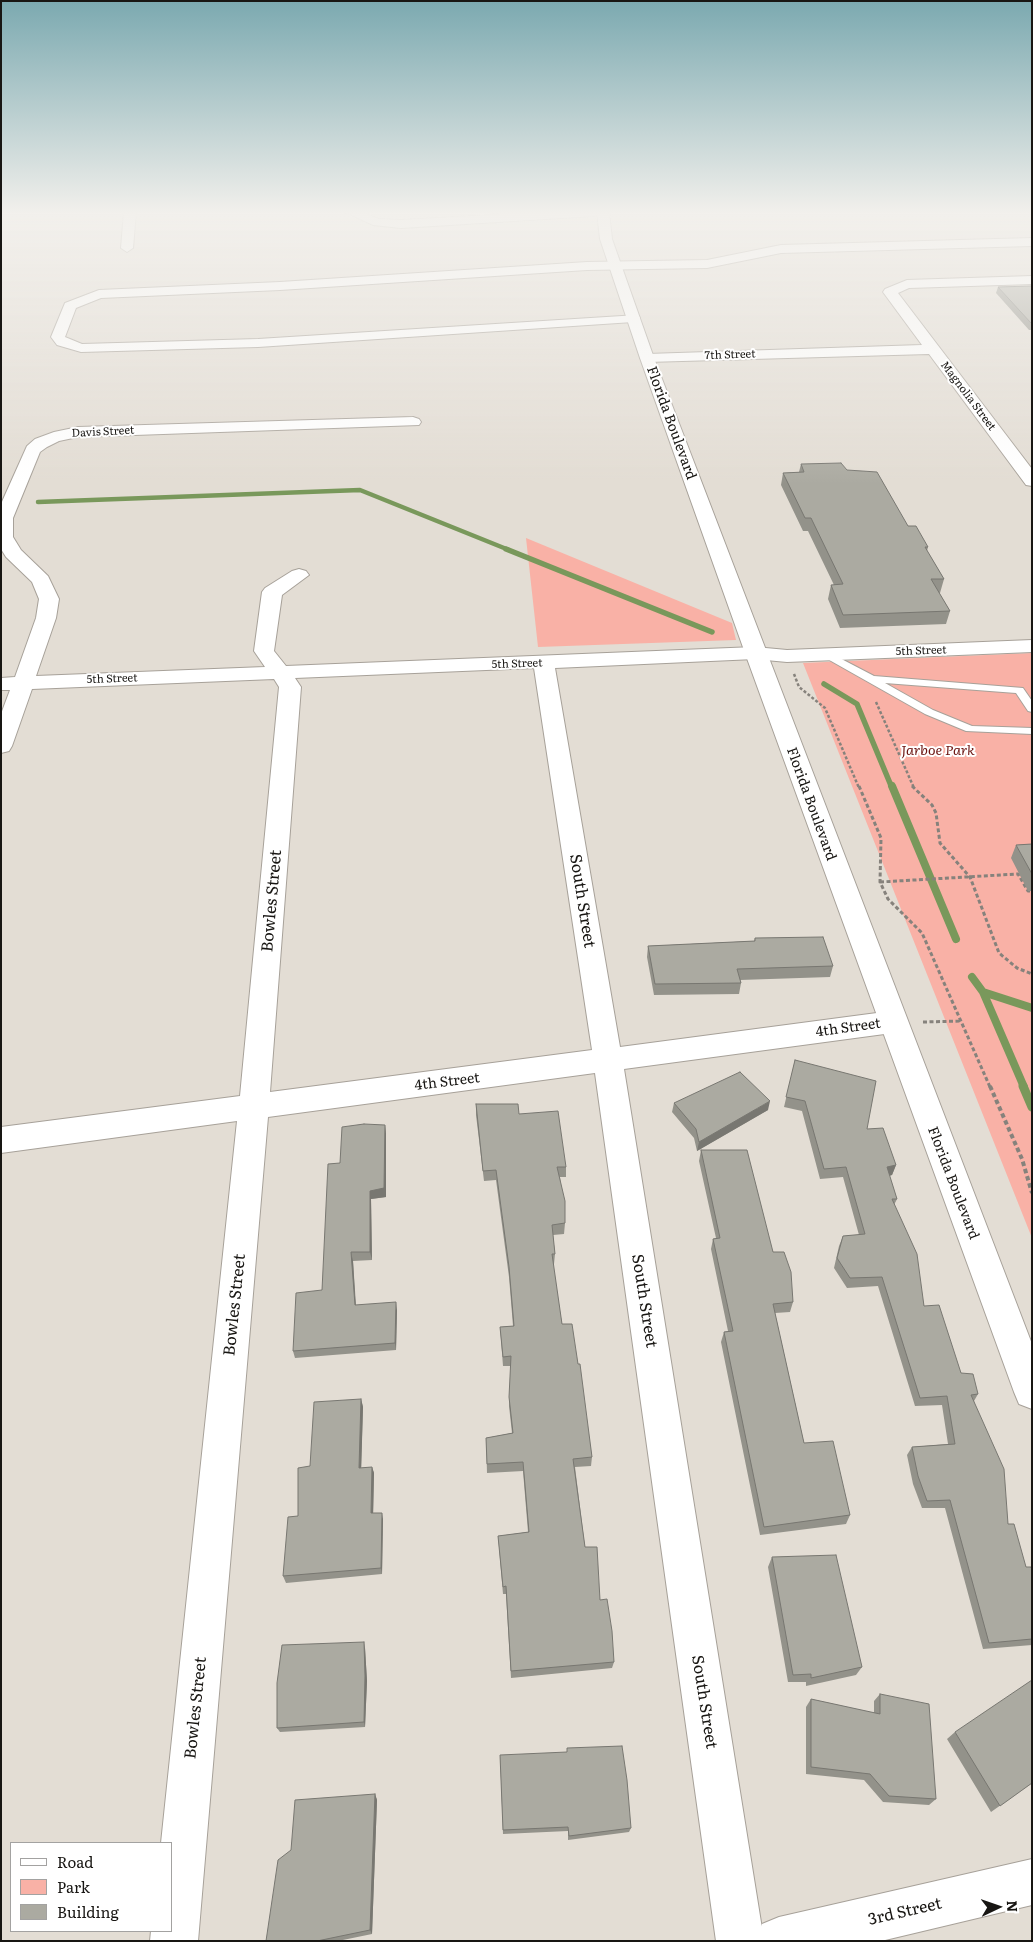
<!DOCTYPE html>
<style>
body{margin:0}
#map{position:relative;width:1033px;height:1942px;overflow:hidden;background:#e3ddd4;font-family:Literata,serif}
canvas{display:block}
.frame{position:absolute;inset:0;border:2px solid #181613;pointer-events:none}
.legend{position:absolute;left:10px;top:1842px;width:162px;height:90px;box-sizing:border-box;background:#fff;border:1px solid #a3a2a1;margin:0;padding:6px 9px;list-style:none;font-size:15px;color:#181613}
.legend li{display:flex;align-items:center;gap:10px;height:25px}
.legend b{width:25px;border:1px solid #a3a2a1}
.north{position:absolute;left:973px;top:1882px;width:50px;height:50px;-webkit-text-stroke:4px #fff;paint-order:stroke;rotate:87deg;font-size:14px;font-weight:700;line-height:20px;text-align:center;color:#181613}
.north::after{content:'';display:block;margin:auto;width:18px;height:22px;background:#181613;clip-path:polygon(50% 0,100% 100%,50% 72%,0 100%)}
</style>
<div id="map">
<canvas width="1033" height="1942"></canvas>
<div class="frame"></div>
<ul class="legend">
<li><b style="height:6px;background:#fff"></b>Road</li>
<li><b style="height:14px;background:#f9b1a6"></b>Park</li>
<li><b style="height:14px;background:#abaaa1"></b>Building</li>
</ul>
<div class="north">N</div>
</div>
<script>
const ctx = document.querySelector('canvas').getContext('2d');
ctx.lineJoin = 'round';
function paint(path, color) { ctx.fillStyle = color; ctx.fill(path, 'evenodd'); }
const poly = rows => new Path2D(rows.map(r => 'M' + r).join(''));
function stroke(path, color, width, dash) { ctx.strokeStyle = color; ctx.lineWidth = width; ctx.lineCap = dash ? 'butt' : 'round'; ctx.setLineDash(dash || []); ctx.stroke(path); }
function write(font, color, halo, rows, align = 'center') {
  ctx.font = font + ' Literata,serif'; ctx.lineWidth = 4; ctx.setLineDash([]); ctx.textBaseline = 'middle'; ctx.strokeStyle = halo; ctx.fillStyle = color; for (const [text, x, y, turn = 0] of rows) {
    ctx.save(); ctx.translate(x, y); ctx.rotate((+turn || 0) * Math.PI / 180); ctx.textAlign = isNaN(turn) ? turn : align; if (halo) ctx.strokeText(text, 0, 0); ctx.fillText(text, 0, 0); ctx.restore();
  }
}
paint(poly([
 [526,538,732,623,736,640,538,647],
 [1032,653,1032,1238,803,663]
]), '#f9b1a6');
stroke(poly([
 [38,502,360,490,509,550]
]), '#79985b', 4.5);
stroke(poly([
 [506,549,712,632],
 [824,684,857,704,892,788]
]), '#79985b', 5.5);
stroke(poly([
 [892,786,956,939],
 [972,977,983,992,1032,1008],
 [983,992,1024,1087]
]), '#79985b', 8);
stroke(poly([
 [1023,1086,1032,1107]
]), '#79985b', 9);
const service = poly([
 [828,652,874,676,1023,688,1032,701,1032,712,1028,711,1016,693,885,683,933,710,972,726,1032,728,1032,734,966,731,925,714,824,657,824,653,828,652]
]);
const minor = poly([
 [124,212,136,212,133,248,127,252,121,248,124,212],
 [345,212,361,212,379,219,401,220,543,212,601,212,595,216,401,228,373,225,345,212],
 [1032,238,1032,246,781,253,707,268,587,270,280,290,101,298,76,308,65,337,82,344,258,339,638,315,640,318,638,321,633,322,258,347,81,352,57,345,51,337,65,303,99,290,280,282,587,262,707,260,781,245,1032,238],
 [1032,276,1032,284,909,288,898,293,1032,469,1032,486,1026,485,929,354,647,362,640,358,647,354,922,345,883,292,885,289,907,280,1032,276],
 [413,417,419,419,421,422,419,425,78,437,59,441,47,447,40,452,13,518,13,537,21,550,48,576,59,599,56,618,36,676,265,667,254,651,262,592,265,588,292,571,299,569,306,571,309,575,282,595,274,651,286,666,755,647,787,650,1032,640,1032,652,787,662,755,659,555,668,620,1047,892,1011,902,1014,906,1022,902,1030,892,1033,624,1069,764,1941,716,1941,595,1073,268,1117,198,1941,150,1941,151,1931,171,1931,171,1843,161,1843,237,1121,1,1153,1,1127,240,1096,279,687,274,679,32,689,12,746,9,751,1,753,1,714,10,690,1,690,1,678,15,677,36,618,39,599,32,582,6,557,1,549,1,504,27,446,35,439,54,432,78,427,413,417],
 [534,668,592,1050,270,1092,301,687,295,678,534,668]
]);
const tertiary = poly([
 [597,212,609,212,612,239,654,358,1032,1344,1032,1409,1019,1404,1014,1392,745,653,640,358,600,239,597,212]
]);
const primary = poly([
 [1032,1859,1032,1905,881,1941,755,1941,762,1924,779,1917,1032,1859]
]);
stroke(service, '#a7a199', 2);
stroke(minor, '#a7a199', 2);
stroke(tertiary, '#a7a199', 2);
stroke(primary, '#a7a199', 2);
stroke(poly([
 [794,674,799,687,825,708,859,788],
 [876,702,914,788]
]), '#86827c', 2.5, [3, 2]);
stroke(poly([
 [859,786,881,838,880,882,888,899,922,933,990,1087],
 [912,786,932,805,936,813,940,843,970,877,999,953,1017,968,1032,974],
 [880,882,1018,874,1028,891,1032,891],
 [923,1022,962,1021]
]), '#86827c', 3, [4, 2.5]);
stroke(poly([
 [990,1086,1022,1159,1032,1193]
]), '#86827c', 4, [4.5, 3]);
paint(service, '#fff');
paint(minor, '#fff');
paint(tertiary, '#fff');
paint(primary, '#fff');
paint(poly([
 [1032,286,1032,330,1029,330,996,293,998,287],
 [801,464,847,470,908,526,928,547,927,551,944,579,940,593,939,593,950,611,946,624,840,628,828,599,831,585,834,585,808,531,803,531,781,485,783,473,799,472],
 [1032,844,1032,891,1028,891,1011,858,1016,845],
 [755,938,833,966,830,977,740,980,741,983,739,994,654,995,647,957,648,946,754,941],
 [795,1060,867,1129,896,1165,892,1175,889,1176,897,1199,894,1205,924,1306,961,1373,978,1394,974,1401,1008,1524,1026,1567,1032,1570,1032,1645,983,1649,945,1508,922,1508,913,1484,907,1455,912,1447,948,1444,942,1405,915,1406,878,1286,847,1288,834,1268,839,1246,843,1236,859,1235,843,1177,820,1179,802,1111,784,1107],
 [674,1103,768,1110,697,1151,694,1138,672,1112],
 [476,1104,519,1114,566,1167,566,1177,560,1177,565,1223,564,1234,553,1235,555,1254,554,1264,553,1264,562,1324,578,1364,592,1457,591,1466,575,1467,585,1547,600,1600,614,1662,612,1668,511,1678,506,1594,503,1594,498,1536,528,1532,523,1471,487,1473,486,1438,512,1433,509,1406,511,1366,503,1366,500,1327,513,1326,509,1277,496,1180,484,1181,476,1115],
 [385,1125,386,1134,386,1197,371,1199,372,1260,353,1261,356,1305,397,1310,396,1350,295,1358,293,1351,322,1290,340,1163],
 [701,1150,773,1252,793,1302,790,1312,775,1313,804,1443,850,1515,846,1524,760,1535,721,1342,724,1332,728,1331,711,1249,713,1239,716,1238,699,1161],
 [361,1399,363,1407,361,1468,372,1467,374,1473,373,1513,383,1519,382,1574,286,1583,283,1576,298,1516],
 [772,1557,862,1667,856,1675,806,1686,806,1682,788,1682,768,1567],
 [365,1648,367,1681,365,1727,280,1732,277,1728],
 [880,1694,936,1799,929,1805,883,1802,864,1780,806,1774,806,1707,811,1699,874,1713,874,1701],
 [955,1732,1032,1783,991,1812,947,1739],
 [500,1755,631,1828,629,1832,568,1840,568,1831,503,1834],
 [375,1794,377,1800,372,1934,338,1941,266,1941]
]), '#93928a');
paint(poly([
 [770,1101,768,1110,697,1151,699,1142],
 [385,1125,386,1134,386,1197,371,1199,372,1260,370,1252,370,1191],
 [896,1165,892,1175,883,1177,887,1167],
 [351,1252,353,1261,356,1312,355,1305],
 [396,1302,397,1310,396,1350,395,1343],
 [361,1399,363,1407,361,1475,359,1468],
 [372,1467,374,1473,373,1520,371,1513],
 [382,1513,383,1519,382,1574,381,1568],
 [364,1642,365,1648,367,1681,365,1727,364,1722],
 [375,1794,377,1800,372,1934,370,1930]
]), '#787771');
const building = poly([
 [1032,286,1032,323,1031,323,998,287,1032,286],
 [841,463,847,470,877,472,908,526,916,526,928,547,925,547,944,579,931,579,950,611,843,615,831,585,843,584,811,518,805,518,783,473,804,472,801,464,841,463],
 [1032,844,1032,874,1016,845,1032,844],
 [823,937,833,966,737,969,741,983,655,984,648,946,755,941,755,938,823,937],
 [795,1060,876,1081,867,1129,883,1128,896,1165,887,1167,897,1199,892,1199,917,1254,924,1306,939,1305,961,1373,973,1374,978,1394,971,1395,1004,1469,1008,1524,1014,1524,1026,1567,1031,1567,1032,1570,1032,1639,989,1643,950,1500,927,1501,918,1476,912,1447,955,1444,947,1396,920,1398,882,1277,850,1278,837,1258,843,1236,865,1234,846,1167,824,1169,805,1101,786,1097,795,1060],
 [740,1072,770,1101,699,1142,696,1129,674,1103,740,1072],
 [476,1104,518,1104,519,1114,558,1111,566,1167,557,1167,565,1201,565,1223,552,1225,555,1254,552,1254,562,1324,572,1324,578,1364,580,1364,592,1457,573,1459,585,1547,597,1547,600,1600,607,1599,612,1631,614,1662,511,1671,506,1586,503,1587,498,1536,529,1532,523,1462,487,1464,486,1438,513,1433,509,1397,511,1356,503,1357,500,1327,514,1326,509,1267,496,1170,483,1171,476,1104],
 [364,1124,385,1125,384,1188,370,1191,370,1252,351,1252,355,1305,396,1302,395,1343,293,1351,296,1293,322,1290,328,1164,340,1163,342,1127,364,1124],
 [701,1150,747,1150,773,1252,784,1252,791,1272,793,1302,773,1304,804,1443,833,1441,850,1515,764,1527,724,1332,733,1331,713,1239,720,1238,701,1150],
 [361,1399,359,1468,372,1467,371,1513,382,1513,381,1568,283,1576,288,1517,298,1516,298,1468,310,1466,314,1402,361,1399],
 [836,1555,862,1667,811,1678,811,1674,793,1675,772,1557,836,1555],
 [364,1642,365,1676,364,1722,277,1728,277,1683,282,1645,364,1642],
 [1032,1680,1032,1783,1000,1806,955,1732,1032,1680],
 [880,1694,929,1704,936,1799,889,1796,870,1774,811,1767,811,1699,880,1714,880,1694],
 [622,1746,627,1780,631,1828,569,1836,568,1827,503,1830,500,1755,567,1752,567,1748,622,1746],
 [375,1794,370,1930,317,1941,266,1941,278,1860,291,1850,295,1800,375,1794]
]);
paint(building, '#abaaa1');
stroke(building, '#787771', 1);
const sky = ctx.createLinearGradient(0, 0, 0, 484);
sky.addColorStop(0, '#7ba9b0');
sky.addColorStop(0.44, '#f2f0ec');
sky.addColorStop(1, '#f2f0ec00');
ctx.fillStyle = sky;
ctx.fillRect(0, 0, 1033, 484);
write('11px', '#181613', '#fff', [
 ["7th Street",730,355,-2],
 ["Magnolia Street",968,396,53],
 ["Davis Street",103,432,-3],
 ["5th Street",921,651,-2],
 ["5th Street",517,664,-2],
 ["5th Street",112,679,-2]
]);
write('14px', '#181613', '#fff', [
 ["Florida Boulevard",671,423,70],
 ["Florida Boulevard",811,804,70],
 ["4th Street",848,1028,-8],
 ["4th Street",447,1082,-7],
 ["Florida Boulevard",953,1183,69]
]);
write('italic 14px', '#6c1410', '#fff', [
 ["Jarboe Park",938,751]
]);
write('16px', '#181613', '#fff', [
 ["Bowles Street",272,901,-85],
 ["South Street",582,901,81],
 ["South Street",644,1301,81],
 ["Bowles Street",235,1305,-84],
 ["South Street",704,1702,81],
 ["Bowles Street",196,1708,-84],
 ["3rd Street",905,1912,-13]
]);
</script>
